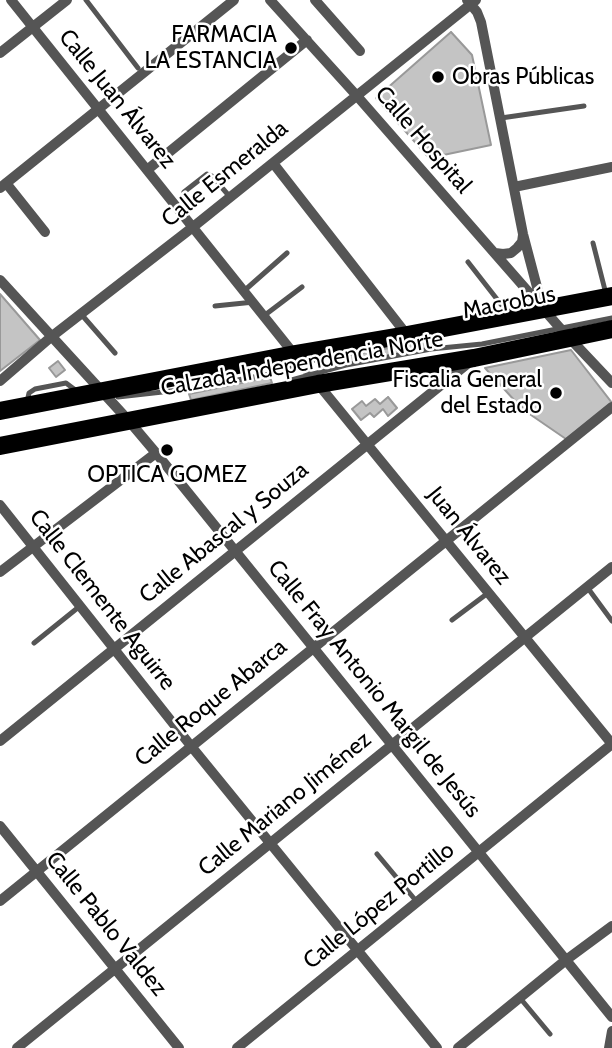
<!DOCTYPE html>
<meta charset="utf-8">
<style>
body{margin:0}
canvas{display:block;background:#fff}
</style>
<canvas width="612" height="1048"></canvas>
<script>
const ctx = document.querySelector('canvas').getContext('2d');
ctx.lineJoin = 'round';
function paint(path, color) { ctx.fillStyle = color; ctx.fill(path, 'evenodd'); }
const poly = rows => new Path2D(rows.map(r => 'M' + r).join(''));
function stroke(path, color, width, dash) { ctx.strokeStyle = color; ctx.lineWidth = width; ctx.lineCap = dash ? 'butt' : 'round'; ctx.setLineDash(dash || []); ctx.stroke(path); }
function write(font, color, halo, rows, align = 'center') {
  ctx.font = font + ' Cabin,sans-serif'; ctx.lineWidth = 5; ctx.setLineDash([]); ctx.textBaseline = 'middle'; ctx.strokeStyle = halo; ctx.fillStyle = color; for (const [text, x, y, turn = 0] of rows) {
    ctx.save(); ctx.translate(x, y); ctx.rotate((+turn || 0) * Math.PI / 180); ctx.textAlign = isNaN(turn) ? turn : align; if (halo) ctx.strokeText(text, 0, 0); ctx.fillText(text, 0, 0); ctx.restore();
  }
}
const building = poly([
 [451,32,472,55,491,145,429,158,376,98,451,32],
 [0,294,40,340,0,371,0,294],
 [427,341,428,348,347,363,346,356,427,341],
 [571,350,612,403,566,439,531,415,515,401,485,368,571,350],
 [58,361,65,370,56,377,49,368,58,361],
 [270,377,272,383,191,400,189,394,270,377],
 [388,397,397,408,388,416,383,409,374,417,370,413,361,420,352,409,362,401,366,406,375,399,380,404,388,397]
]);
paint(building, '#c4c4c4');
stroke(building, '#999', 2);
stroke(poly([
 [86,0,138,68],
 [501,118,584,106],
 [184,192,207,174,212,176,230,197],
 [593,243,606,294],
 [468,262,507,312],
 [245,290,287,253],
 [215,306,254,302],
 [81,314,115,353],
 [265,315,302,287],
 [288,381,346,365,431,349,482,344,612,318],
 [118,397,189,389,270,374,320,358],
 [27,402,29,393,35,389,66,383,78,392],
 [587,587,612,621],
 [452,620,488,593],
 [34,643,80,606],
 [377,854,417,902],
 [520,998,550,1034]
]), '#555', 5);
stroke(poly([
 [11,0,318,384,612,744],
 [270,0,357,96,560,328,612,383],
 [315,0,360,51],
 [467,0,477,12,481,22,523,234,542,306],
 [0,53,67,0],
 [273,163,407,335],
 [147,170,307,40],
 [6,183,45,232],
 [514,187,612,167],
 [0,188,234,0],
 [495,253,503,254,511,253,517,248,522,242,523,235],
 [0,280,129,421,156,453,612,1017],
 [0,381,51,337,193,227,476,0],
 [0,505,191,746,437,1048],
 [0,572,156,453],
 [0,741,472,360],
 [0,826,179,1048],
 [0,901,612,407],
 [17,1048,612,567],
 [237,1048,612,744],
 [458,1048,566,960,612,926],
 [609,1048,612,1031]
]), '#555', 10);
stroke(poly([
 [0,411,295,354,407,335,612,296],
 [0,446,318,384,474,358,612,329]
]), '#000', 18);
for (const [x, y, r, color] of [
 [291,48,7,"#000"],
 [438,77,7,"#000"],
 [556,393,7,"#000"],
 [167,450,7,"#000"]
]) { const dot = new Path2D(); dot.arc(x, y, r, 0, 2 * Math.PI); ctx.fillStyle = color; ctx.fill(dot); stroke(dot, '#fff', 2.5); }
write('23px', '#000', '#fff', [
 ["FARMACIA",277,35],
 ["LA ESTANCIA",277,61],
 ["Obras Públicas",452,77,"left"],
 ["Fiscalia General",542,380],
 ["del Estado",542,406],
 ["OPTICA GOMEZ",167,475,"center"]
], 'right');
write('23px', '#000', '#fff', [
 ["Calle Juan Álvarez",117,99,51],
 ["Calle Hospital",423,140,49],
 ["Calle Esmeralda",225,174,-39],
 ["Macrobús",509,303,-11],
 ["Calzada Independencia Norte",302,364,-10],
 ["Calle Abascal y Souza",224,533,-39],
 ["Juan Álvarez",469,536,51],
 ["Calle Clemente Aguirre",102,600,52],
 ["Calle Fray Antonio Margil de Jesús",374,689,51],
 ["Calle Roque Abarca",211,703,-39],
 ["Calle Mariano Jiménez",285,804,-39],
 ["Calle López Portillo",379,906,-39],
 ["Calle Pablo Valdez",106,924,51]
]);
</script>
